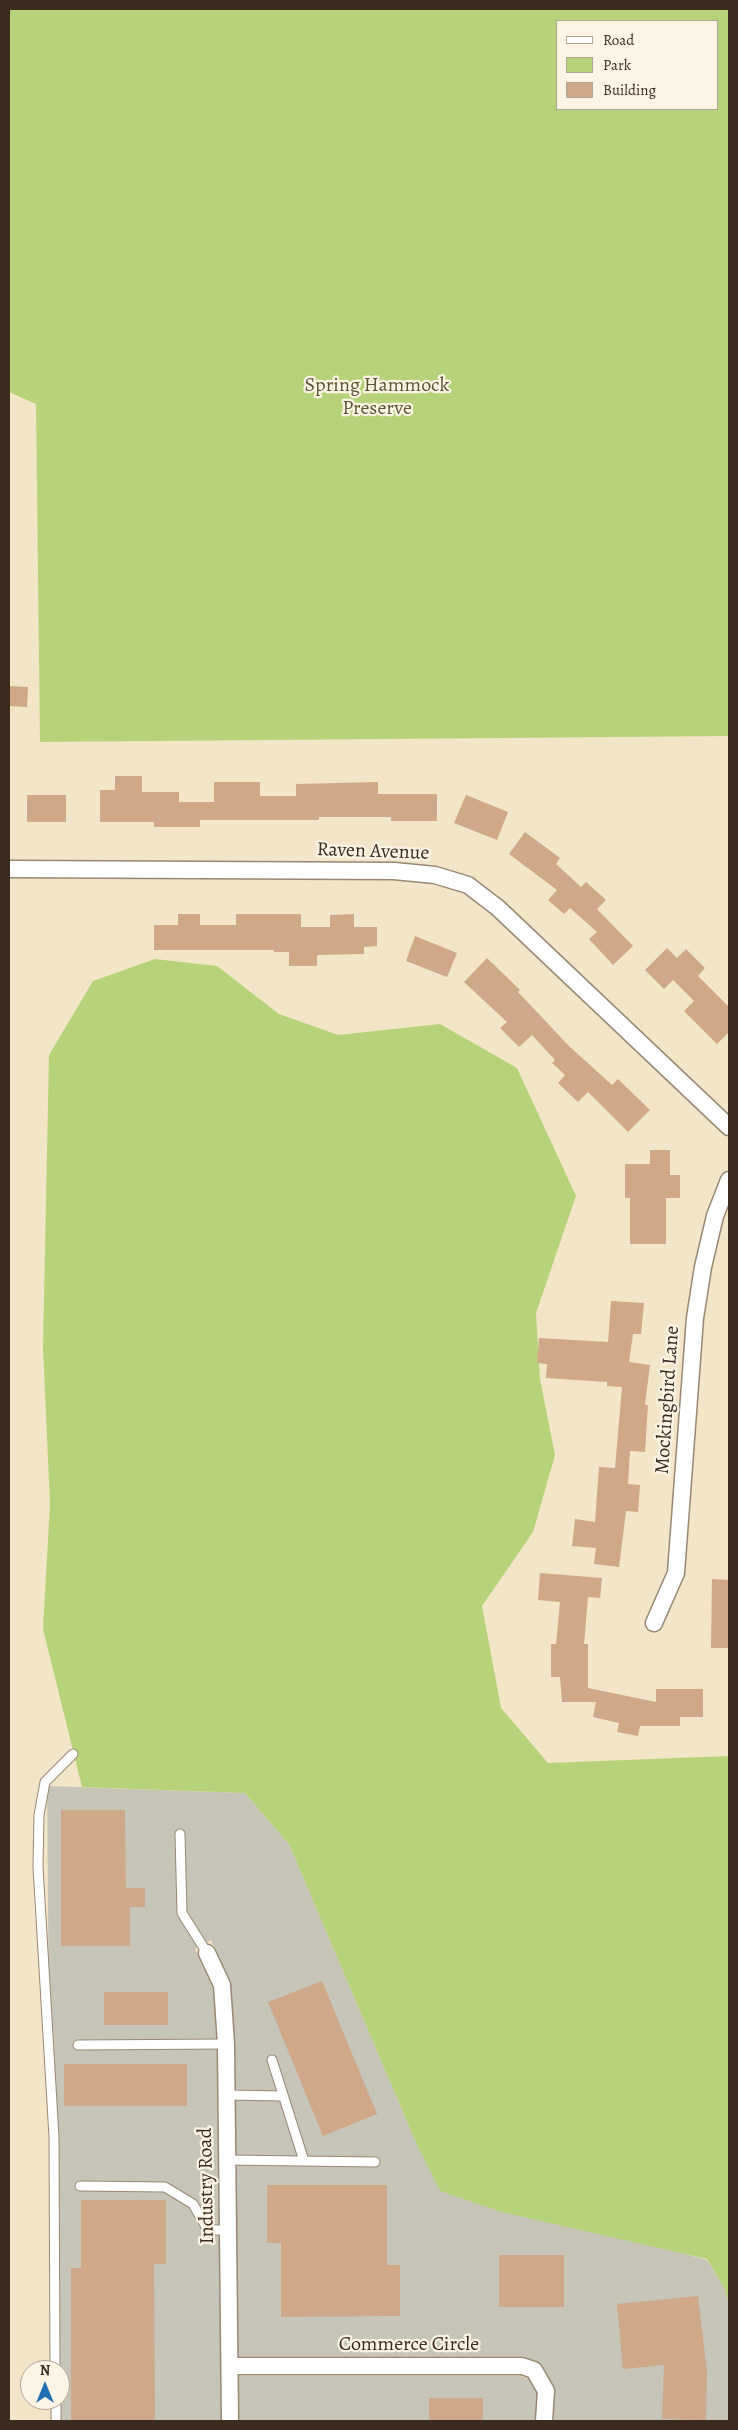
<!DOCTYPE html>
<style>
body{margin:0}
#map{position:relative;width:738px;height:2430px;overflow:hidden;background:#f3e5c8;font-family:Alegreya,serif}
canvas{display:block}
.frame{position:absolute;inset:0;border:10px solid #3b2a1e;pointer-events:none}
.legend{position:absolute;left:556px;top:20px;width:162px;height:90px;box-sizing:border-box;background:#fcf5e5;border:1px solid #afa495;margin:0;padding:6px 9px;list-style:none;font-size:15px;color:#3b2a1e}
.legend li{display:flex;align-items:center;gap:10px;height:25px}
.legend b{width:25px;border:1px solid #afa495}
.north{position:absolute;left:20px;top:2360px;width:50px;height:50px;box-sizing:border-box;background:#fcf5e5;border:1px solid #afa495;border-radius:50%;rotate:0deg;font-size:14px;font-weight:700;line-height:20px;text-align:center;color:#3b2a1e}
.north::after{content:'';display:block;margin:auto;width:18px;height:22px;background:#1f6fb2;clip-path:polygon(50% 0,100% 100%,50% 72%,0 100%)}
</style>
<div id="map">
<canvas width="738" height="2430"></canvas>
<div class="frame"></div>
<ul class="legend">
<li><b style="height:6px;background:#fff"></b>Road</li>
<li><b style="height:14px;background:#b6d379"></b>Park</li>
<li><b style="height:14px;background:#cea888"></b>Building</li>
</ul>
<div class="north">N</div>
</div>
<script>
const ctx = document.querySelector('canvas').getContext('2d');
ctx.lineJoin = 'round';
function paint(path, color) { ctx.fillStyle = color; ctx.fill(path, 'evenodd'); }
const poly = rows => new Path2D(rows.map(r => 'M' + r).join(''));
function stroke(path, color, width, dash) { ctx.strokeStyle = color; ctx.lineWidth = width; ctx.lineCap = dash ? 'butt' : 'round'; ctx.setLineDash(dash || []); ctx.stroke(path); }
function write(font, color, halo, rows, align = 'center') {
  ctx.font = font + ' Alegreya,serif'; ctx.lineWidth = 4.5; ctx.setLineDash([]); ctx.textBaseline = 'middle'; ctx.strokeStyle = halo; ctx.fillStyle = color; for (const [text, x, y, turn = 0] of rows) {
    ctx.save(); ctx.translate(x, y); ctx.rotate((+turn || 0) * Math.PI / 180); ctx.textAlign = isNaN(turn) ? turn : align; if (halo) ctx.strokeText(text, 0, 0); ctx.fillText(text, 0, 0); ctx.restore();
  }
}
paint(poly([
 [47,1786,245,1793,289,1844,418,2147,667,2249,707,2260,725,2289,729,2305,729,2421,553,2421,553,2385,542,2365,537,2361,522,2356,238,2356,235,2044,231,1984,211,1940,195,1949,213,1988,217,2045,221,2421,52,2421,60,2400,60,2370,52,2370],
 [239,2376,520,2376,529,2379,537,2393,536,2417,535,2421,239,2421]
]), '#c6c5b8');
paint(poly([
 [9,9,729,9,729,736,40,742,36,404,9,392],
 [557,21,717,21,717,109,557,109],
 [155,959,217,966,279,1014,338,1035,440,1024,517,1068,576,1196,536,1313,540,1379,555,1455,533,1532,482,1606,501,1708,548,1763,729,1756,729,2305,725,2289,707,2259,502,2212,440,2191,418,2147,289,1844,245,1793,82,1787,43,1629,50,1504,43,1347,49,1055,93,981]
]), '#b6d379');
paint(poly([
 [9,686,28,687,27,707,9,706],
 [115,776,142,776,142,792,179,792,179,802,214,802,214,782,260,782,260,796,296,796,296,784,378,782,378,794,437,794,437,821,391,821,391,817,319,817,319,820,200,820,200,827,154,827,154,822,100,822,100,790,115,790],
 [27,795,66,795,66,822,27,822],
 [466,795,508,812,497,840,454,823],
 [525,832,560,858,556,864,581,887,586,882,606,900,597,909,633,946,613,965,589,939,597,932,570,908,564,914,548,900,557,890,509,854],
 [178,914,200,914,200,925,236,925,236,914,301,914,301,927,330,927,330,915,354,914,354,927,377,927,377,946,364,947,364,954,317,955,317,966,289,966,289,952,274,952,274,950,154,950,154,925,178,925],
 [415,936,457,953,447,977,406,961],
 [667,948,677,958,686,949,705,968,698,976,729,1007,729,1032,717,1044,684,1011,694,1001,673,980,664,989,645,970],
 [487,958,520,990,518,992,569,1046,612,1085,618,1079,650,1110,628,1132,588,1092,578,1102,558,1083,565,1075,552,1063,555,1060,532,1035,519,1047,500,1028,507,1022,464,982],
 [650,1150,670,1150,670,1175,680,1175,680,1198,666,1198,666,1244,630,1244,630,1198,625,1198,625,1164,650,1164],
 [611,1301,644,1303,641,1334,633,1334,629,1362,650,1365,645,1405,648,1405,645,1452,630,1451,628,1484,640,1485,638,1512,626,1511,619,1567,594,1564,596,1548,572,1546,575,1519,595,1522,599,1467,615,1468,622,1387,607,1386,607,1382,546,1378,547,1364,537,1363,539,1338,608,1342],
 [540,1573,602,1578,600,1598,588,1597,584,1644,588,1644,588,1688,656,1702,656,1689,703,1689,703,1717,680,1717,680,1726,640,1726,638,1736,617,1732,619,1723,593,1717,596,1702,562,1702,560,1677,551,1677,551,1644,556,1644,560,1602,538,1600],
 [712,1579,729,1580,729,1648,711,1648],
 [61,1810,125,1810,126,1888,145,1888,145,1907,130,1907,130,1946,61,1946],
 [322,1981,377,2114,323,2136,268,2002],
 [104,1992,168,1992,168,2025,104,2025],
 [64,2064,187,2064,187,2106,64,2106],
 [267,2185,387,2185,387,2265,400,2265,400,2316,281,2317,281,2243,267,2243],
 [81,2200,166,2200,166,2264,154,2264,155,2421,71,2421,71,2268,81,2268],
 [499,2255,564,2255,564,2307,499,2307],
 [698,2296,707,2371,706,2420,662,2419,664,2365,623,2369,617,2304],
 [429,2398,483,2398,483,2421,429,2421]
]), '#cea888');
const service = poly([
 [180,1834,182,1913,207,1953],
 [78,2045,226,2044],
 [272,2060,304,2161],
 [227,2095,283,2096],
 [228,2160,375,2162],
 [80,2186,165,2187,193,2204,208,2230,228,2230],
 [55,2370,54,2137,38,1867,39,1815,45,1782,73,1754],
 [56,2400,56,2421]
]);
const minor = poly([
 [9,869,394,871,435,875,468,885,498,908,729,1127],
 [654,1623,676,1573,695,1318,703,1267,715,1216,729,1180],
 [207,1953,222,1985,226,2044,230,2421],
 [230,2366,522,2366,534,2370,546,2391,544,2421]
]);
stroke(service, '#978873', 11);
stroke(minor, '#978873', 19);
stroke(service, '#fff', 9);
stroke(minor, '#fff', 16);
write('20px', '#5a5435', '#fcf5e5', [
 ["Spring Hammock",377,386],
 ["Preserve",377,409]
]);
write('20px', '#3b2a1e', '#fcf5e5', [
 ["Raven Avenue",373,852,2],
 ["Mockingbird Lane",668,1400,-86],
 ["Industry Road",207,2186,-91],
 ["Commerce Circle",409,2345]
]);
</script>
